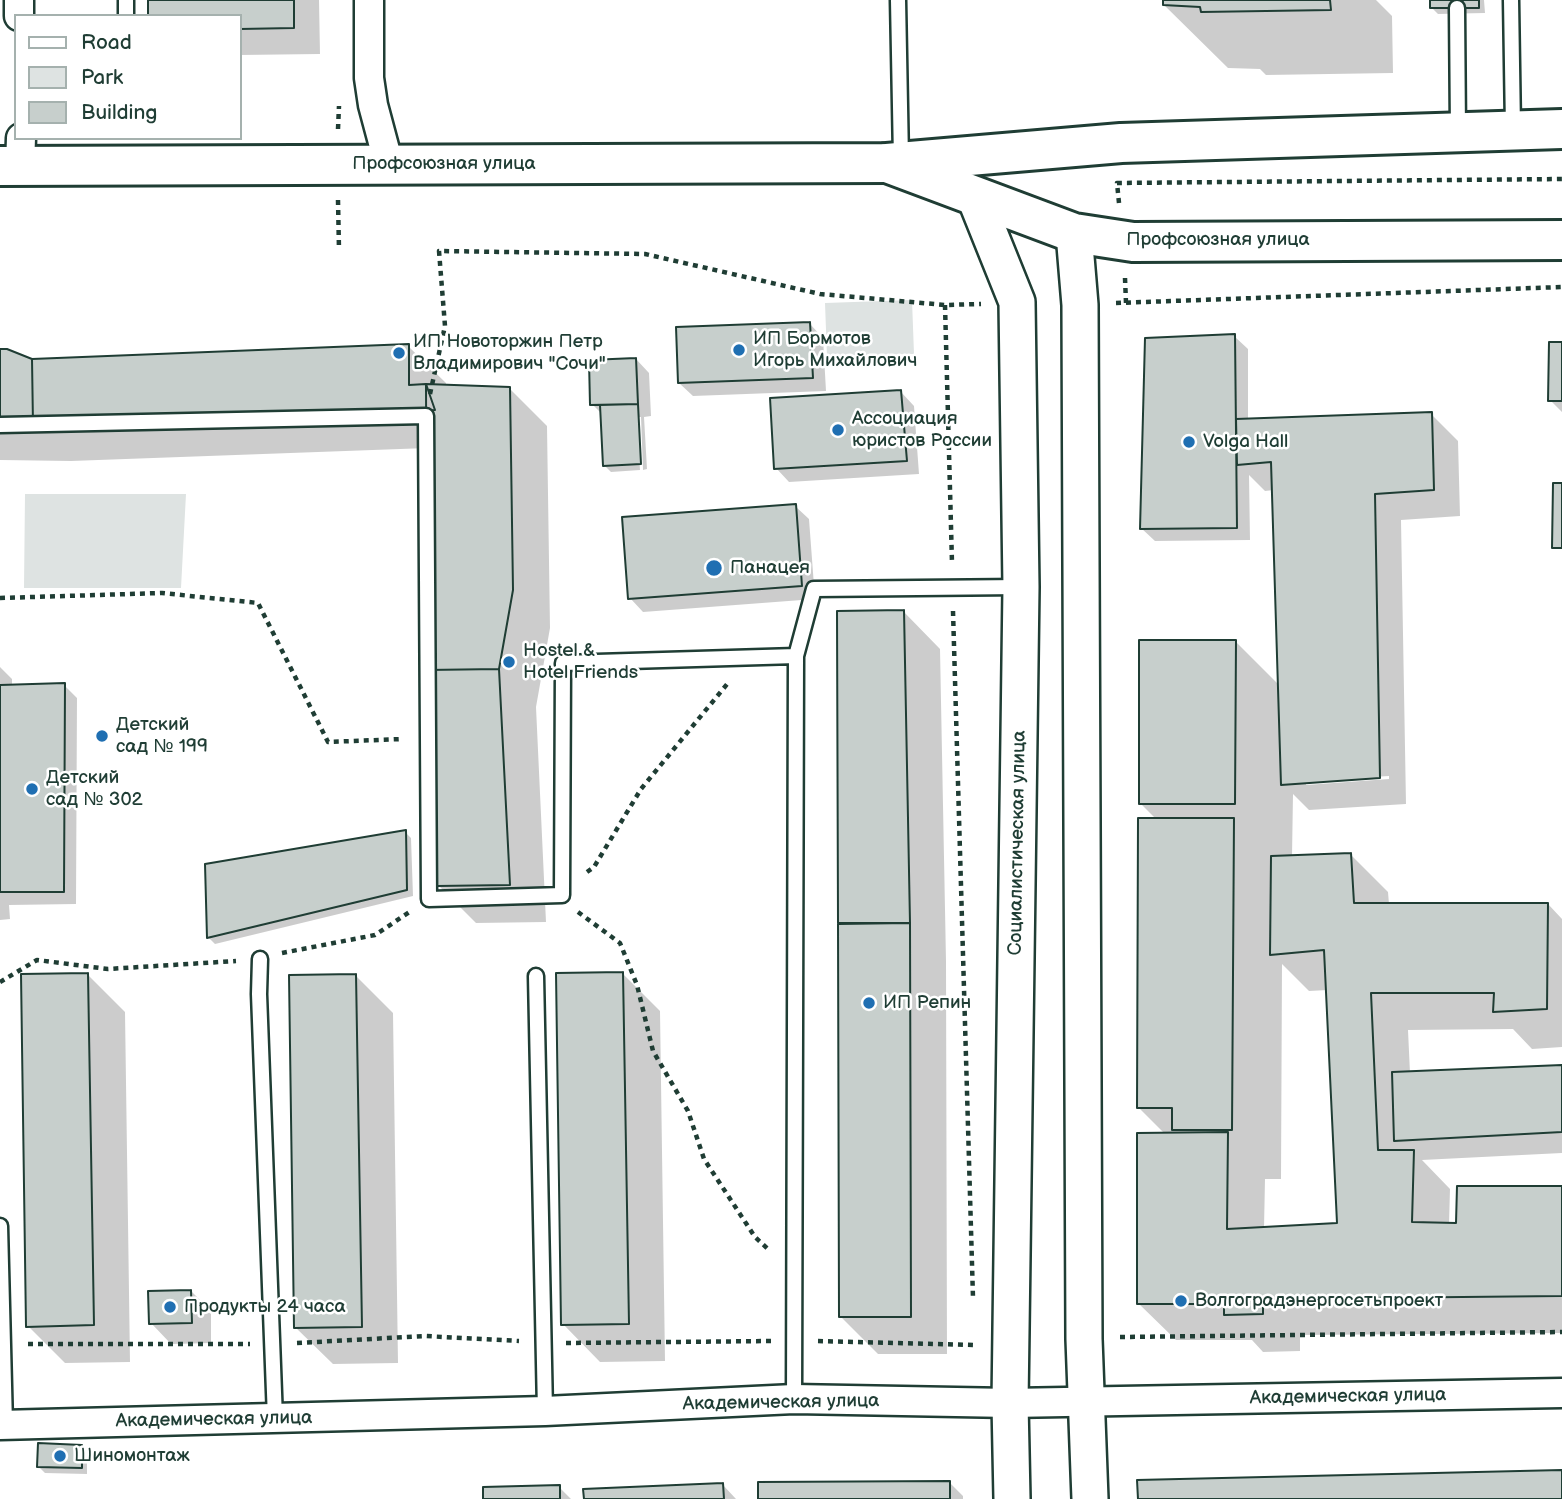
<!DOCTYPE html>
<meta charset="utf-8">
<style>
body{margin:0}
#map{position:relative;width:1562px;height:1499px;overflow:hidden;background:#fff;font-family:"Balsamiq Sans",sans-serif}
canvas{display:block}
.legend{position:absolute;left:14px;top:14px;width:228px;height:126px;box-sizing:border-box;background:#fff;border:2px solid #a5b1ae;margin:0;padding:9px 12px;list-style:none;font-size:21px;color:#1f3d34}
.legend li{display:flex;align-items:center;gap:14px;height:35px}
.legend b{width:35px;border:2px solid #a5b1ae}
</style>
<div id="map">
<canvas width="1562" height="1499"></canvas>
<ul class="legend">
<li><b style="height:9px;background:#fff"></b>Road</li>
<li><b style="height:19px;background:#dee3e2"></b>Park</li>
<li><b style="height:19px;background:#c7cfcc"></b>Building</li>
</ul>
</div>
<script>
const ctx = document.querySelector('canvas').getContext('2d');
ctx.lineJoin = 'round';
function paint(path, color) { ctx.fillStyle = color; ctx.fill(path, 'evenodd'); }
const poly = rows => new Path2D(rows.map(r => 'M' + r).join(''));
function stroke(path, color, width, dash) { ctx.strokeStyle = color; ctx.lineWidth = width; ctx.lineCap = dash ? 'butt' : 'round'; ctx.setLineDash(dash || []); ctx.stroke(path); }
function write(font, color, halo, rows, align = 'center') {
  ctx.font = font + ' "Balsamiq Sans",sans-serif'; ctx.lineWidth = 5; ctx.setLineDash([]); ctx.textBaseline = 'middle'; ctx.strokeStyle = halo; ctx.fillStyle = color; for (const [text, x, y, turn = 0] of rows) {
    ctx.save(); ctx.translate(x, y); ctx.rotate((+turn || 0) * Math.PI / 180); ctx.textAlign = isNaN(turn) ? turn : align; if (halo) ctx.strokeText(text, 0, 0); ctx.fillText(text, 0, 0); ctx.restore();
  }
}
paint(poly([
 [912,300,914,354,827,357,825,303],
 [25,494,186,494,181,588,24,588]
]), '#dee3e2');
paint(poly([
 [150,0,319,0,320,54,240,55,240,16],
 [1164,0,1376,0,1392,16,1393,73,1266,75,1260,69,1228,68,1164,5],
 [1432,0,1484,0,1485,13,1438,14,1432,8],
 [810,324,823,338,826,391,693,396,679,383],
 [1234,336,1248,349,1248,421,1431,414,1458,441,1460,516,1401,520,1406,804,1309,810,1293,794,1292,857,1351,855,1388,892,1389,904,1548,904,1562,919,1562,1047,1532,1049,1513,1029,1408,1030,1410,1073,1562,1067,1562,1153,1422,1160,1450,1189,1449,1225,1457,1225,1562,1188,1562,1333,1300,1335,1300,1351,1263,1352,1252,1340,1176,1340,1138,1303,1166,1135,1139,1108,1157,820,1140,803,1236,642,1280,686,1274,490,1265,491,1249,475,1250,540,1155,541,1141,528],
 [1389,776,1389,779,1306,785,1306,781],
 [1282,964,1309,991,1328,990,1339,1225,1264,1229,1265,1179,1281,1179],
 [1562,343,1562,412,1550,400],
 [408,346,446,383,446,387,509,388,547,426,550,628,536,707,546,922,476,923,439,886,428,448,71,461,0,460,0,351,32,361],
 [636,359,649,373,651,416,644,417,647,469,643,470,641,417,637,417,640,470,611,472,605,466,602,414,592,404],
 [901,392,914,406,919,474,789,482,776,468],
 [795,506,809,519,815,599,643,612,630,598],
 [903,611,940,649,946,961,947,1354,878,1354,841,1317,839,613],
 [0,667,12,679,12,687,64,685,77,698,76,904,9,905,10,919,0,920],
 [405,832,411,838,413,896,215,944,209,938],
 [623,974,660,1011,665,1361,600,1362,563,1324],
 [88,975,125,1012,130,1362,65,1363,28,1326],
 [356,976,393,1013,398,1363,333,1364,295,1327],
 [191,1291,211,1311,211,1343,171,1344,151,1323],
 [81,1446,87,1453,87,1474,45,1473,39,1467],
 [949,1482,963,1496,963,1499,760,1499],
 [723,1485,736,1499,586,1499],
 [559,1487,571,1499,485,1499]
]), '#0003');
const building = poly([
 [148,0,294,0,294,28,240,29,240,16,148,16,148,0],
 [1163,0,1330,0,1331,10,1201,12,1200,7,1163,5,1163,0],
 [1430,0,1479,0,1479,8,1430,8,1430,0],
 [810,322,813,378,678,383,676,327,810,322],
 [1235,334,1237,528,1140,529,1145,338,1235,334],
 [1549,342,1562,342,1562,401,1548,401,1549,342],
 [409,344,409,385,426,384,435,410,33,425,32,359,409,344],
 [0,349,7,349,32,359,33,425,0,424,0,349],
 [636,358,638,404,590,405,589,360,636,358],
 [426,384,510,387,513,590,499,669,427,670,426,384],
 [901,390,907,461,774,469,770,398,901,390],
 [638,404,641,464,603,466,600,405,638,404],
 [1432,412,1434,490,1375,494,1380,778,1281,785,1271,462,1237,465,1236,419,1432,412],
 [1553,483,1562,483,1562,548,1552,548,1553,483],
 [796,504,802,586,628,599,622,517,796,504],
 [904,610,910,923,838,923,837,611,904,610],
 [1139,640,1236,640,1235,804,1139,804,1139,640],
 [499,669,510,885,437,886,427,670,499,669],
 [65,683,64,892,0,892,0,685,65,683],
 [1138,818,1234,818,1232,1130,1172,1130,1172,1108,1137,1108,1138,818],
 [406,830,407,890,207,938,205,864,406,830],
 [1351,853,1354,903,1548,903,1547,1009,1493,1012,1494,993,1371,993,1378,1150,1414,1150,1412,1222,1456,1223,1457,1186,1562,1186,1562,1296,1263,1299,1263,1314,1224,1315,1224,1304,1137,1304,1137,1133,1228,1132,1227,1229,1337,1223,1324,950,1270,955,1271,856,1351,853],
 [910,923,911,1317,839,1317,838,924,910,923],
 [623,972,629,1324,561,1325,556,973,623,972],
 [88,973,94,1325,26,1327,21,974,88,973],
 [356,974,362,1327,294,1328,289,975,356,974],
 [1562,1065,1562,1132,1394,1141,1392,1072,1562,1065],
 [191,1290,192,1323,149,1324,148,1291,191,1290],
 [38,1443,82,1445,82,1468,37,1467,38,1443],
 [1562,1470,1562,1499,1138,1499,1137,1480,1562,1470],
 [950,1481,950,1499,758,1499,758,1482,950,1481],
 [723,1483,724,1499,584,1499,583,1489,723,1483],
 [560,1485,560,1499,483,1499,483,1487,560,1485]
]);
paint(building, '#c7cfcc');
stroke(building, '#1f3d34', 2);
const service = poly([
 [126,0,126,16],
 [898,0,901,159],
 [1511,0,1513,129],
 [1457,8,1458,132],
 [0,425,426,416,429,899,562,895,563,663,796,656],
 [260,959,259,994,275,1419],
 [536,976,545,1411],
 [0,1226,5,1425],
 [794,1399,796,656,814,589,1021,587]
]);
const minor = poly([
 [19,0,19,16],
 [369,0,369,78,373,105,389,165],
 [20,166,21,138],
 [0,1425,545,1411,794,1399,1010,1403,1562,1393]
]);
const tertiary = poly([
 [974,195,1017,302,1021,587,1010,1403,1012,1499],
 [1074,233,1080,305,1084,1339,1090,1499]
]);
const secondary = poly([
 [887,163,1074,233,1133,242,1562,240]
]);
const primary = poly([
 [0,166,887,163,1121,143,1562,129]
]);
stroke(service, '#1f3d34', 19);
stroke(minor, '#1f3d34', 33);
stroke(tertiary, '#1f3d34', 40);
stroke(secondary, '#1f3d34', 44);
stroke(primary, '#1f3d34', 44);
stroke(poly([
 [338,129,339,106],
 [338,200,339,250],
 [1119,203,1117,183,1562,179],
 [1125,278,1126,303],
 [1116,303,1562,287],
 [945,305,952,563],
 [430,394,445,326,439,251,645,254,820,294,945,305,981,304],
 [0,598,162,593,258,603,328,742,403,739],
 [953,611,973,1298],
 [587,872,594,867,641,789,728,683],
 [578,912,620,943,637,985,653,1051,688,1111,704,1159,755,1237,769,1250],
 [282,953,375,935,411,911],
 [0,982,37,960,108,969,236,961],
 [1120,1337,1562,1332],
 [818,1341,975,1345,975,1342],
 [297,1343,425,1336,519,1341],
 [566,1343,771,1341],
 [28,1344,250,1344]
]), '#1f3d34', 4.5, [5, 5]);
stroke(service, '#fff', 14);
stroke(minor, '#fff', 28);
stroke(tertiary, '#fff', 35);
stroke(secondary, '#fff', 38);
stroke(primary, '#fff', 38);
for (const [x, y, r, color] of [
 [739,350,7,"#1f6fb2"],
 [399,353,7,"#1f6fb2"],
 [838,430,7,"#1f6fb2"],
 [1189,442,7,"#1f6fb2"],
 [714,568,9,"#1f6fb2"],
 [509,662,7,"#1f6fb2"],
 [102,736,7,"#1f6fb2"],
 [32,789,7,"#1f6fb2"],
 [869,1003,7,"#1f6fb2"],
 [1181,1301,7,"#1f6fb2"],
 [170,1307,7,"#1f6fb2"],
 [60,1456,7,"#1f6fb2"]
]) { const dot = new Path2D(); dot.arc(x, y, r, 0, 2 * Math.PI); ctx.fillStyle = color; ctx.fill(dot); stroke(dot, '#fff', 2.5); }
write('19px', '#1f3d34', '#fff', [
 ["Профсоюзная улица",444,164],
 ["Профсоюзная улица",1218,240],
 ["Социалистическая улица",1018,843,-89],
 ["Академическая улица",1348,1397,-1],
 ["Академическая улица",781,1403,-1],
 ["Академическая улица",214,1420,-1]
]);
write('19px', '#1f3d34', '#fff', [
 ["ИП Бормотов",753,339],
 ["Игорь Михайлович",753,361],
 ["ИП Новоторжин Петр",413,342],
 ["Владимирович \"Сочи\"",413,364],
 ["Ассоциация",852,419],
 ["юристов России",852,441],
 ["Volga Hall",1203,442],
 ["Панацея",730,568],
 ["Hostel &",523,651],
 ["Hotel Friends",523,673],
 ["Детский",116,725],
 ["сад № 199",116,747],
 ["Детский",46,778],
 ["сад № 302",46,800],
 ["ИП Репин",883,1003],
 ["Волгоградэнергосетьпроект",1195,1301],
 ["Продукты 24 часа",184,1307],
 ["Шиномонтаж",74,1456]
], 'left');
</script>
